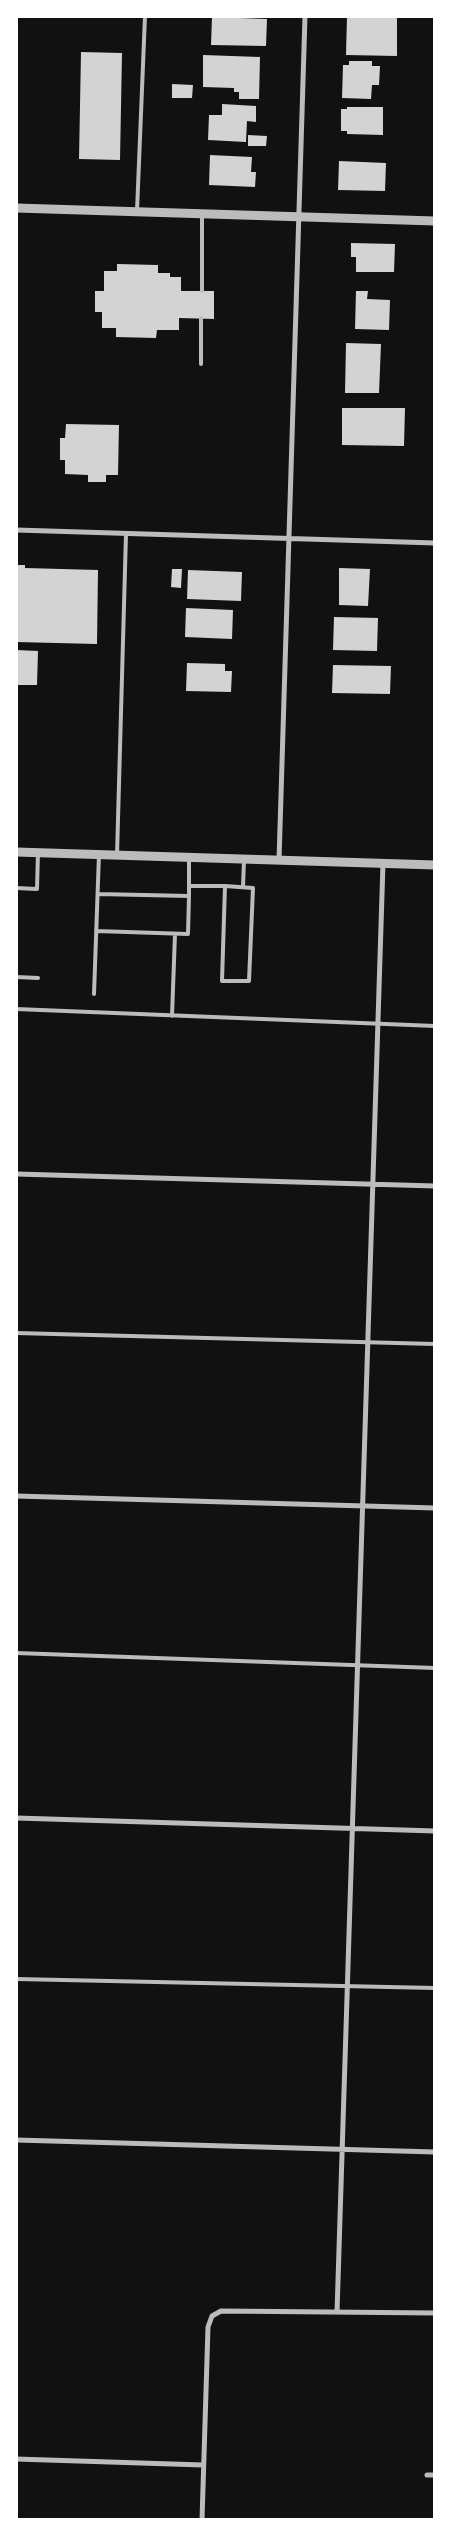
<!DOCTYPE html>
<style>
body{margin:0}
#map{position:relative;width:451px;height:2536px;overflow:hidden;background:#111;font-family:"PT Serif",serif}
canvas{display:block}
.frame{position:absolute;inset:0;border:18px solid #fff;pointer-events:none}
</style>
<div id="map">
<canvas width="451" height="2536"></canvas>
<div class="frame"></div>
</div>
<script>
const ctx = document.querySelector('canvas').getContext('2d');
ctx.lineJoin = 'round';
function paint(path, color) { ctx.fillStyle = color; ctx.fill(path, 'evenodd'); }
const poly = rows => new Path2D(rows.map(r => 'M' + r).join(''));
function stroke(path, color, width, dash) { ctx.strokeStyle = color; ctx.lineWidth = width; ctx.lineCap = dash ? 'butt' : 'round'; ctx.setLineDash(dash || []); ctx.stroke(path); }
paint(poly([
 [347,16,397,17,397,56,346,55],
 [212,17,267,19,266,46,211,45],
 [81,52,122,53,120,160,79,159],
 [203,55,260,57,259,99,239,99,239,92,234,92,234,88,203,87],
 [349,61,372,61,372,66,380,66,379,85,372,85,371,99,342,98,343,65,349,65],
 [172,84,193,85,192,98,172,98],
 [222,104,256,106,256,122,247,121,246,142,208,140,209,115,222,115],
 [347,107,383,107,383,135,347,134,347,131,341,131,341,109,347,109],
 [248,135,267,136,266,146,248,146],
 [210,155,252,157,251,172,256,172,255,187,209,185],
 [339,161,386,163,385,191,338,190],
 [351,243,395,244,394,272,356,272,356,257,351,257],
 [117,264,158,265,158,273,170,273,170,277,181,277,181,291,214,291,214,319,179,318,179,330,157,330,156,338,116,337,116,328,102,328,102,312,95,312,95,291,104,291,104,271,117,271],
 [356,291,368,291,367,299,390,300,389,330,355,329],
 [346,343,381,344,379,393,345,393],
 [342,408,405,408,404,446,342,445],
 [66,424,119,425,118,475,106,475,106,482,88,482,88,475,65,474,65,460,60,460,60,438,65,438],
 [16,565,25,565,25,568,98,570,97,644,16,642],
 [339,568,370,569,368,606,339,605],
 [172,569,182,569,181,588,171,587],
 [188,570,242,572,241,601,187,599],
 [186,608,233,610,232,639,185,637],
 [334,617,378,618,377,651,333,650],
 [16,650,38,651,37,685,16,685],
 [187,663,225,664,225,671,232,671,231,692,186,691],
 [333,665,391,666,390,694,332,693]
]), '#d3d3d3');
stroke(poly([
 [137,211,145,16],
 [202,291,202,213],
 [201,364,201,318],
 [117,855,126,534],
 [189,886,225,886,222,981,249,981,253,888,225,886],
 [243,887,244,860],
 [16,888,37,889,38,852],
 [189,896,189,858],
 [96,931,188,934,189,896,98,894],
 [16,977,38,978],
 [94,994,99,854],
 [16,1009,435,1026],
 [172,1016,175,934],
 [16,1333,435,1344],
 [16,1653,435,1668],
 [16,1979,435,1988]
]), '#bcbcbc', 4);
stroke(poly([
 [16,530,435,543],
 [279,860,305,16],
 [16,1174,435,1186],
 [16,1496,435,1508],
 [16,1818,435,1831],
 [16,2140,435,2152],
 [337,2312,383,863],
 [16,2459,203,2465],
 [427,2475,435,2475],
 [202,2520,208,2327,212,2316,221,2311,435,2313]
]), '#bcbcbc', 5);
stroke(poly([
 [16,208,435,221],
 [16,852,435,865]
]), '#bcbcbc', 9);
</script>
